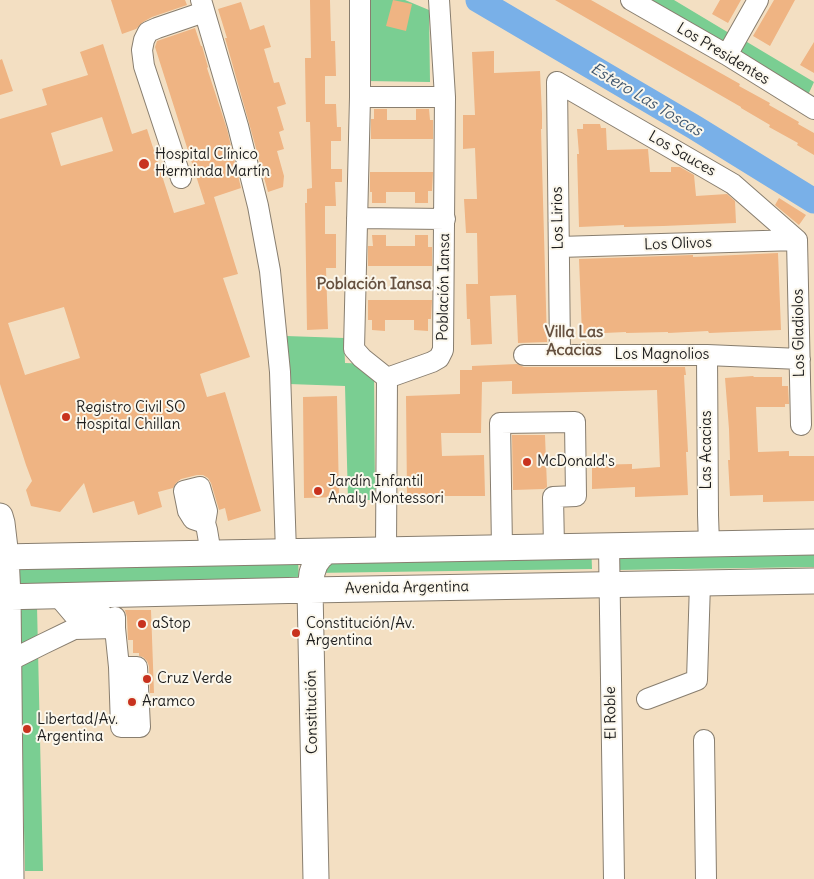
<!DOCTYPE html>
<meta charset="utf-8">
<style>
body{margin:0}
canvas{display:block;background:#f3dfc2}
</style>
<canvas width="814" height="879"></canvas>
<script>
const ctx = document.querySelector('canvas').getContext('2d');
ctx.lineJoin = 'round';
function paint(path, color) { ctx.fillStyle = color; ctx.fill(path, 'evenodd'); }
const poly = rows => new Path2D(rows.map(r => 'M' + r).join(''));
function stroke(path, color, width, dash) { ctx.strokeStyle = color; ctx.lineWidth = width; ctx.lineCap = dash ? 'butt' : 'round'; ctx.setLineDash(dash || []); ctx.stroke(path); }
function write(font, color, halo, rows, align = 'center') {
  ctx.font = font + ' Delius,sans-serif'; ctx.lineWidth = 4; ctx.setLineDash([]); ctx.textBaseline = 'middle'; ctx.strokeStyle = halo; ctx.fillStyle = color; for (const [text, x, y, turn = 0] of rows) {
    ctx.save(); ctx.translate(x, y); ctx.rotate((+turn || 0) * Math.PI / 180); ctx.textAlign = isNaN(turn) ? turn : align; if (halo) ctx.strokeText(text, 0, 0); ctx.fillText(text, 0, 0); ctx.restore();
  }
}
paint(poly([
 [368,0,405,0,429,10,430,82,367,81],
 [652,0,674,0,729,33,722,45,651,2],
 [742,39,814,82,808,95,736,51],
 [286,336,344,338,345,363,374,364,375,500,348,500,345,386,289,384],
 [591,540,592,569,313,573,313,552],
 [814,541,814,567,616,570,615,542],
 [298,558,299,584,10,589,10,563],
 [37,606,43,871,25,871,19,607]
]), '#7ace92');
stroke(poly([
 [478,0,694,127,814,201]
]), '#79b0e8', 25);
paint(poly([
 [111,0,185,0,187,5,152,17,143,22,136,29,122,34],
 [310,0,330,0,331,41,335,41,336,76,325,76,325,104,336,104,337,127,341,127,341,141,331,141,331,169,342,169,342,182,335,182,336,206,325,206,325,234,336,234,336,268,326,268,328,329,307,330,305,203,307,203,307,189,312,188,310,122,306,122,305,58,311,58],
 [393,0,412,4,406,31,386,26],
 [555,0,591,0,740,84,739,86,770,103,769,105,799,122,798,124,814,133,814,155,797,145,798,143,769,127,770,125,741,108,741,107],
 [720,0,741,0,728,23,712,14],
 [774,0,795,0,770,46,753,36],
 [241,2,250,30,264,25,271,47,264,49,274,83,279,82,286,104,277,107,284,130,279,132,284,149,277,151,284,176,283,187,268,192,249,123,225,38,227,38,218,9],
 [195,28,201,46,202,46,208,67,207,68,227,129,241,188,214,197,238,274,223,278,250,357,200,374,207,397,225,392,261,511,228,521,225,508,219,510,211,483,208,478,203,475,197,475,181,479,176,483,173,488,158,492,162,507,138,515,134,501,93,513,84,483,60,512,31,506,26,490,32,481,26,465,0,384,0,119,47,105,42,89,88,75,80,52,103,44,132,134,147,129,174,213,205,204,155,47,157,41],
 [102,117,113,151,61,166,51,133],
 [64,307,80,358,25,375,8,323],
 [814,42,814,73,800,65],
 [494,51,494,73,540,71,542,114,542,129,541,129,547,342,518,343,516,295,490,296,492,344,471,345,470,319,467,319,466,284,478,284,477,233,466,233,464,199,477,199,475,148,463,149,463,115,475,115,472,52],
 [2,59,13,91,0,95,0,60],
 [374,109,387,109,387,120,416,120,416,109,429,109,430,120,433,120,433,139,371,139,371,119,374,119],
 [583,124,600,124,601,128,606,128,607,150,648,149,650,172,671,172,671,167,680,167,694,175,696,196,727,194,735,201,736,223,663,226,624,227,624,225,579,227,577,154,579,154,577,129,583,129],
 [370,172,433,172,432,191,428,191,428,203,415,203,415,192,386,192,386,203,372,203,372,192,370,192],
 [779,198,806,215,799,225,775,205],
 [372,235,386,235,386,246,415,246,415,235,428,235,428,247,432,247,432,266,368,266,368,246,373,246],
 [778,253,781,330,709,333,708,331,668,333,668,332,626,333,626,332,582,334,579,259,693,255,693,257],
 [368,300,432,300,431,319,428,319,428,331,414,330,414,320,385,320,385,331,372,330,372,320,368,320],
 [517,364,524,367,685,367,686,375,684,375,688,452,686,452,688,495,635,497,635,487,592,489,592,465,632,464,632,469,660,467,657,390,512,394,512,381,482,382,481,433,441,433,442,456,484,455,485,496,407,496,406,396,460,394,460,370,472,370,472,366],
 [753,376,754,377,782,377,782,386,788,386,789,404,785,404,785,407,756,407,758,452,789,451,789,456,814,456,814,501,763,502,763,495,730,496,728,460,730,460,729,429,725,378],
 [337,396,339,497,304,498,303,397],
 [512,435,545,435,547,487,544,489,513,490],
 [125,610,151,610,154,693,150,693,149,666,147,661,143,657,139,656,139,653,133,653,133,640,128,640,127,617]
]), '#efb483');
const minor = poly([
 [201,0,238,126,258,206,270,271,280,372,286,552],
 [360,0,360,97,354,349,362,358,387,378,432,362,439,358,443,350,445,97,439,0],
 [631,0,727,55,814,109],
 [727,55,758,0],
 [557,82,733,184,797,240],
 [557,82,560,354],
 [360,97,445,97],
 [181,178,144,66,142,50,144,40,148,32,157,28,204,12],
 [357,218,445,219],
 [797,240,801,425],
 [559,247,797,240],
 [524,355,707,355,800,359],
 [707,355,708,515,709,544],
 [205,523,193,519,188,511,184,491,200,487,207,511,205,523,207,530,211,554],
 [609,546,614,879],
 [502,548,500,423,575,422,576,496,553,497,554,547],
 [386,550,387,378],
 [57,595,74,615,103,615],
 [115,628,119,667,121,727,140,727,137,667,119,667],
 [9,661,43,644,74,629,115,628,115,617],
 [647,699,697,680,700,583],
 [704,740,706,879]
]);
const major = poly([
 [0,516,2,523,6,557,8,596,11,879],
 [0,557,814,542],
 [0,597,310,590,814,581],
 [316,879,310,590,312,573,315,564,320,557,327,551]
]);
stroke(minor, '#887e6f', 22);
stroke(major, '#887e6f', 27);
stroke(minor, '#fff', 20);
stroke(major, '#fff', 25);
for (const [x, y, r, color] of [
 [144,164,6,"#c8321e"],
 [66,417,5,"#c8321e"],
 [527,462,5,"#c8321e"],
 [318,491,5,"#c8321e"],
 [142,624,5,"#c8321e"],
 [296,633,5,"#c8321e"],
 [147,679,5,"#c8321e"],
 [132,702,5,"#c8321e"],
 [27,729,5,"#c8321e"]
]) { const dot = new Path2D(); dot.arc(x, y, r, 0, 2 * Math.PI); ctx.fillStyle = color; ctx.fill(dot); stroke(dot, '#fbf7ec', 2); }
write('15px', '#1c1c1c', '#fbf7ec', [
 ["Los Presidentes",723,54,31],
 ["Los Sauces",682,154,30],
 ["Los Lirios",558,218,-91],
 ["Los Olivos",678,244,-2],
 ["Población Iansa",444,287,-89],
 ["Los Gladiolos",799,333,-91],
 ["Los Magnolios",662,355],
 ["Las Acacias",707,450,-90],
 ["Avenida Argentina",407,588,-1],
 ["Constitución",312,712,-91],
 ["El Roble",611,713,-91]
]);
write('15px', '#1c1c1c', '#fbf7ec', [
 ["Hospital Clínico",155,155],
 ["Herminda Martín",155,172],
 ["Registro Civil SO",76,408],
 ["Hospital Chillan",76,425],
 ["McDonald's",537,462],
 ["Jardín Infantil",328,482],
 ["Analy Montessori",328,499],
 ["aStop",152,624],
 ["Constitución/Av.",306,624],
 ["Argentina",306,641],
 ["Cruz Verde",157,679],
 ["Aramco",142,702],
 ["Libertad/Av.",37,720],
 ["Argentina",37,737]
], 'left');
write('italic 16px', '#41576e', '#fbf7ec', [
 ["Estero Las Toscas",646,100,31]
]);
write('bold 16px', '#665140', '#fbf7ec', [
 ["Población Iansa",374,284],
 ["Villa Las",574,332],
 ["Acacias",574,350]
]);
</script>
